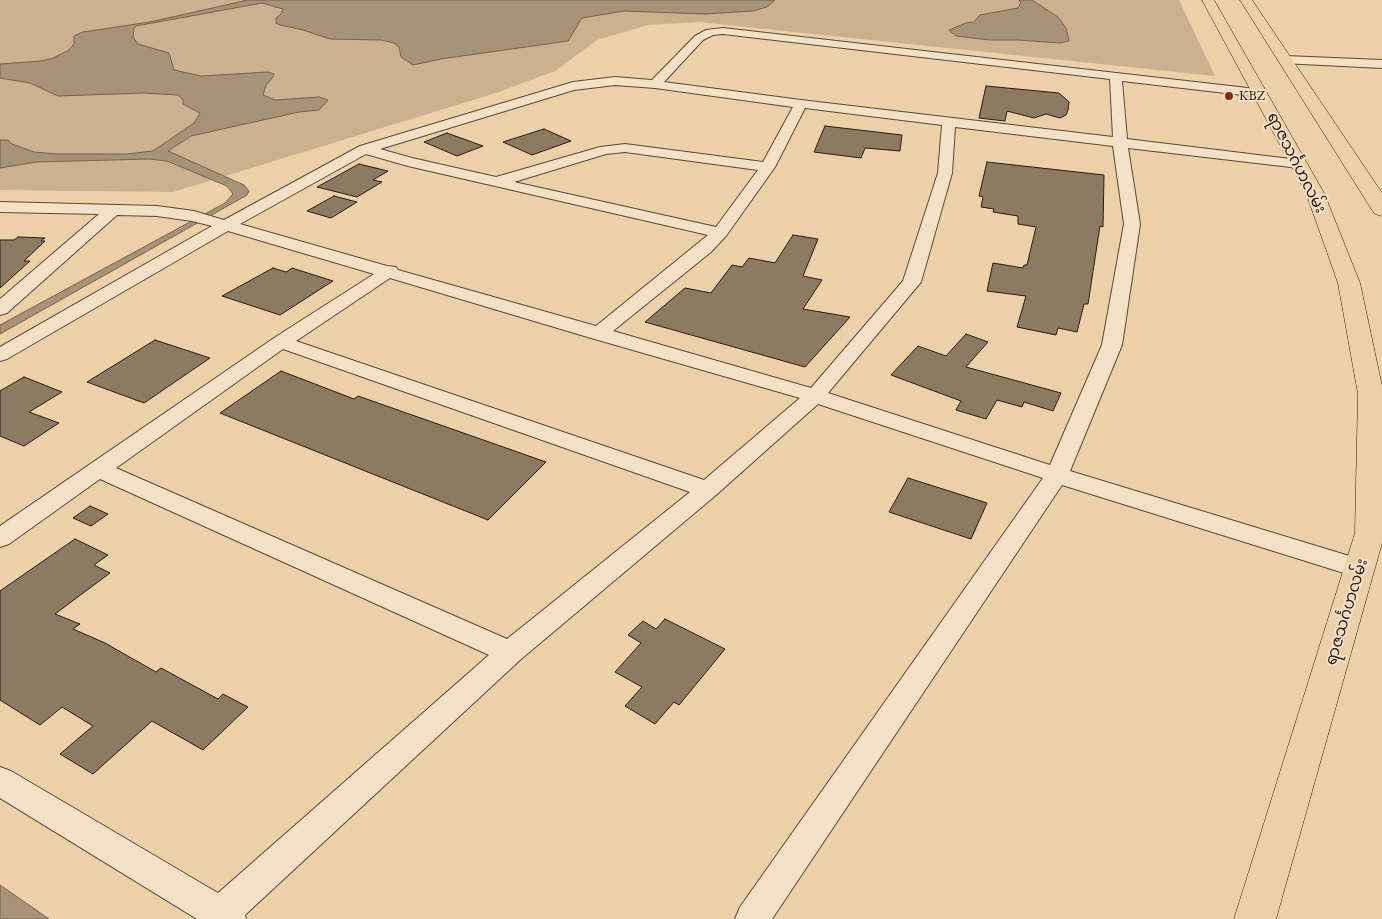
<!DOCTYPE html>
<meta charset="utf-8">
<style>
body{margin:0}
canvas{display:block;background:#ecd0a7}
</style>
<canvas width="1382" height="919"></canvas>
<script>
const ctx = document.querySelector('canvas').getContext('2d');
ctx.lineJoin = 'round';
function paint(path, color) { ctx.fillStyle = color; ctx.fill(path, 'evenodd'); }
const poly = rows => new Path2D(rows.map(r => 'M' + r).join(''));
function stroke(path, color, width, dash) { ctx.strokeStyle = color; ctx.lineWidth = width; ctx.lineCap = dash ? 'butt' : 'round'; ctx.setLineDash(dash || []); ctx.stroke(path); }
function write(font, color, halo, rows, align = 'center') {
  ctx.font = font + ' "EB Garamond","Noto Sans Myanmar",serif'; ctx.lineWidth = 4; ctx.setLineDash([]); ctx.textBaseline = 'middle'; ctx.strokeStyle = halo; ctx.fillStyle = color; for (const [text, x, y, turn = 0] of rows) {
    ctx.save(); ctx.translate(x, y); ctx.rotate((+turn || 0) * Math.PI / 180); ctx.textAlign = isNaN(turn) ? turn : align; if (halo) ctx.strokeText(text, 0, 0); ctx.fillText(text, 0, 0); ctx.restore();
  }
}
paint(poly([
 [0,0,1179,0,1215,76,699,22,648,25,597,40,555,71,496,93,173,192,0,190]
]), '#cbb18f');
const water = poly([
 [248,0,775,0,767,7,753,11,705,14,624,11,582,18,568,41,441,59,413,65,401,57,399,47,394,43,381,40,330,39,303,30,280,25,276,23,276,18,281,14,283,9,262,3,136,26,134,28,133,37,138,44,169,53,174,70,201,76,268,72,274,74,273,77,266,85,263,95,275,100,319,97,328,100,319,110,299,112,191,136,168,151,244,185,249,191,247,195,0,334,0,325,225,203,233,194,227,186,167,161,149,159,36,162,0,168,0,140,8,140,12,144,34,152,57,154,127,154,153,151,194,123,200,113,183,104,183,100,178,95,144,93,58,96,30,83,0,78,0,64,41,61,53,58,69,50,74,44,74,36,83,32,150,22,248,0],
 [1019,0,1032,0,1058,17,1066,28,1069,41,1060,43,1018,40,990,40,956,36,949,30,966,23,974,22,980,15,1018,8,1021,3,1019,0],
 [0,885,49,919,0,919,0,885]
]);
paint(water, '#a99376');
stroke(water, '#756350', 1);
const building = poly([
 [986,86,1059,93,1069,102,1068,110,1066,115,1060,118,1046,114,1034,118,1007,111,1005,121,979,118,986,86],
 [825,126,902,135,900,151,865,148,861,158,814,152,825,126],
 [544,129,571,141,532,155,503,142,544,129],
 [447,133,483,146,457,156,424,142,447,133],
 [987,162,1104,175,1103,227,1100,226,1088,304,1084,304,1077,332,1058,328,1056,335,1017,327,1026,296,987,291,993,263,1023,268,1024,265,1027,265,1036,227,1018,224,1018,216,993,212,994,209,981,207,983,197,979,196,987,162],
 [359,164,388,171,373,180,382,182,357,197,317,187,359,164],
 [334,196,357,202,331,218,307,211,334,196],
 [793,235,818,239,803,276,822,280,803,309,850,317,805,367,645,322,685,288,711,293,732,265,742,267,749,258,775,263,793,235],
 [18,237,45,238,41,241,45,241,24,261,30,261,0,288,0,240,14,240,18,237],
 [273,268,286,272,292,268,333,281,280,315,222,296,273,268],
 [966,334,988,342,966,367,1061,393,1053,411,1024,402,1022,407,997,400,986,419,956,410,961,401,891,375,918,346,946,356,966,334],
 [155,340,210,358,144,403,87,382,155,340],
 [281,371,354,399,358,396,546,462,488,520,220,413,281,371],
 [24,377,62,392,29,412,59,423,24,446,0,436,0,391,24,377],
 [908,478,987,503,971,539,889,512,908,478],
 [90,506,108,514,91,526,73,518,90,506],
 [75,539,108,555,94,565,110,573,55,614,80,624,73,629,105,643,156,672,161,668,218,699,223,694,248,707,203,750,152,721,93,774,60,754,93,726,62,707,40,725,0,700,0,591,75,539],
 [665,619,725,649,679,705,674,702,655,724,625,706,642,687,615,672,641,643,628,635,643,621,656,629,665,619]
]);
paint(building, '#8d7a62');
stroke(building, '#271c17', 1);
const minor = poly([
 [723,28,1265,90,1266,93,1265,96,1260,97,1122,81,1127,139,1299,160,1304,161,1306,164,1304,167,1299,168,1128,148,1140,224,1122,345,1070,471,1369,562,1373,569,1369,576,1360,578,1062,485,772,919,735,919,740,907,1043,478,818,404,716,495,520,660,245,915,246,919,197,919,0,798,0,767,11,771,218,893,489,655,100,479,9,544,0,547,0,526,274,338,374,274,228,231,7,359,0,361,0,347,212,226,192,221,157,216,117,215,7,313,0,315,0,299,99,214,0,212,0,202,157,206,194,211,224,220,360,146,573,82,615,77,652,80,695,36,706,30,723,28],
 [723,34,1110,79,1113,137,801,100,664,82,703,40,713,35,723,34],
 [615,85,655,88,793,107,763,162,625,144,600,147,496,177,412,158,380,149,574,90,615,85],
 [805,108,942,125,938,173,903,281,811,388,613,331,711,252,726,236,775,167,805,108],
 [955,127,1113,146,1124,224,1102,345,1050,465,828,393,921,282,952,173,955,127],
 [625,152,758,170,716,227,514,182,606,154,625,152],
 [366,154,408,166,708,235,596,326,398,270,396,267,387,266,240,224,366,154],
 [390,278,591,338,800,398,704,480,296,341,390,278],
 [283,349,690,492,507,639,116,468,283,349],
 [1286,56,1382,60,1382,68,1282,63,1280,60,1282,57,1286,56]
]);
const primary = poly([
 [1202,0,1214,0,1324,193,1360,283,1382,386,1382,543,1276,919,1234,919,1355,533,1358,394,1338,283,1306,193,1202,0],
 [1240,0,1252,0,1382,193,1382,216,1375,214,1372,210,1240,0]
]);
stroke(minor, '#58493b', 2);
stroke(primary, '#271c17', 1);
paint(minor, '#f3e0c6');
paint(primary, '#ecd0a7');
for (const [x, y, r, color] of [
 [1229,96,5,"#8f2418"]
]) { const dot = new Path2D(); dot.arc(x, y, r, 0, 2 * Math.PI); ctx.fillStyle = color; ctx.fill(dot); stroke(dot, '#f3e0c6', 2); }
write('14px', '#271c17', '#f3e0c6', [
 ["KBZ",1239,96]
], 'left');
write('16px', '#271c17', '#f3e0c6', [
 ["ရာဇသင်္ဂဟလမ်း",1296,163,63],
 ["ရာဇသင်္ဂဟလမ်း",1347,612,-73]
]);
</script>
